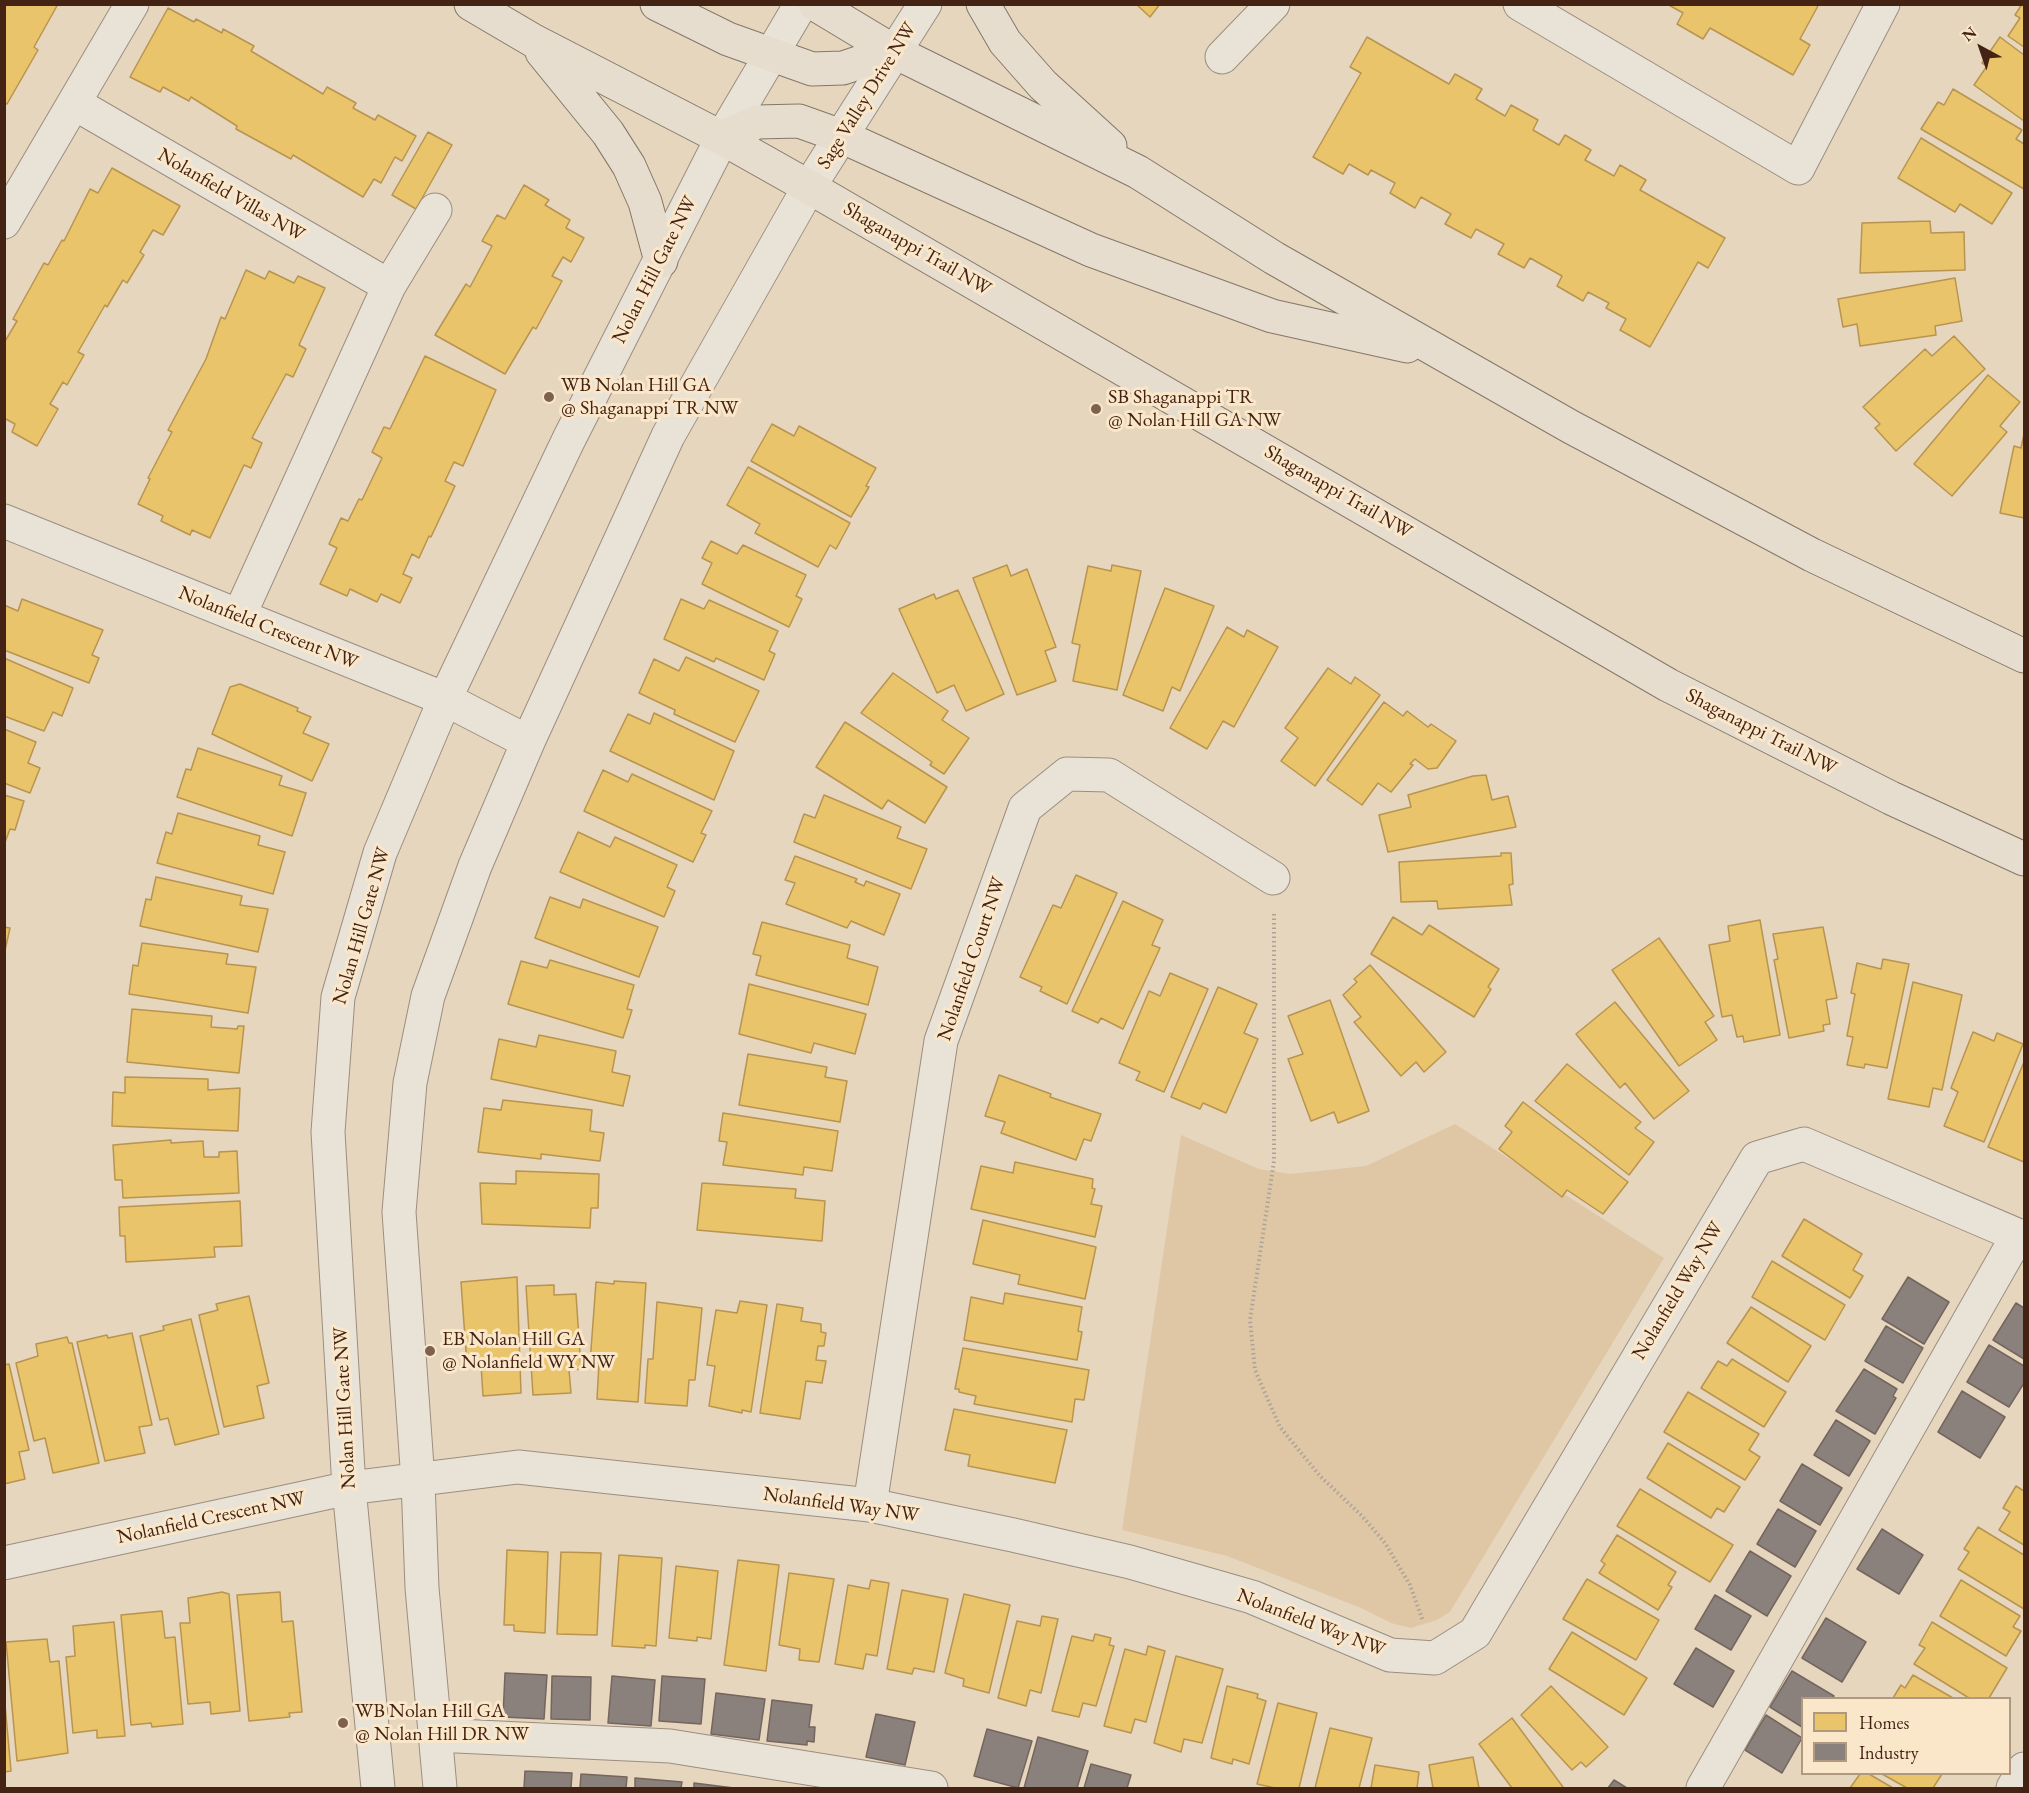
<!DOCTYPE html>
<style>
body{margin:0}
#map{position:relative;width:2029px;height:1793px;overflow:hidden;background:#e6d6be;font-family:"EB Garamond",serif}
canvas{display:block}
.frame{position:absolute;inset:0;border:6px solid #442314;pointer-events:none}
.legend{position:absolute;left:1801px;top:1697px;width:210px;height:78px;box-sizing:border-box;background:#fae7ca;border:2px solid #b19981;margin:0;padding:8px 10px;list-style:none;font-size:18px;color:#442314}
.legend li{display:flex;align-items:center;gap:12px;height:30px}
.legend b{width:30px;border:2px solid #b19981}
.north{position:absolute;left:1951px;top:18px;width:60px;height:60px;-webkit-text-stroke:4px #fae7ca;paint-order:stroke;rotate:320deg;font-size:16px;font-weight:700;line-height:24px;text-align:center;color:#442314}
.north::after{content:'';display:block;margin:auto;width:21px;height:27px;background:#442314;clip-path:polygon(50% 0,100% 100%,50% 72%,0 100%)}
</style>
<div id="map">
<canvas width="2029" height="1793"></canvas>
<div class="frame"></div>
<ul class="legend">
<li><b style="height:16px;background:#e9c46a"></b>Homes</li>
<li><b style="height:16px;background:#8a817c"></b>Industry</li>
</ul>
<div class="north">N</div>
</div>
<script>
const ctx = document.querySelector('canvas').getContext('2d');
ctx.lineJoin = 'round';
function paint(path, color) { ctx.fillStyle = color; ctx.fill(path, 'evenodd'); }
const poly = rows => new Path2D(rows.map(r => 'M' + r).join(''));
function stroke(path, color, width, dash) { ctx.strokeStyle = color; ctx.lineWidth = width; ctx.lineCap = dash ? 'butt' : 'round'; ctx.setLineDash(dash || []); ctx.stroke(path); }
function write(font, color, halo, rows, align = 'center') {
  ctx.font = font + ' "EB Garamond",serif'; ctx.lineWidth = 6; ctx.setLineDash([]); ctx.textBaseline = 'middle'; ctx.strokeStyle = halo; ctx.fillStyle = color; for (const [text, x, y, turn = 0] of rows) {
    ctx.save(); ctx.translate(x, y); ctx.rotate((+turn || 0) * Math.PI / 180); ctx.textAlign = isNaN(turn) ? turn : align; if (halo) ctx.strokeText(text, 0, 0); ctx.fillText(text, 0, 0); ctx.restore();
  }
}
paint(poly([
 [1455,1124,1664,1258,1450,1612,1437,1620,1411,1628,1391,1623,1361,1608,1227,1556,1122,1530,1181,1135,1259,1169,1290,1174,1366,1166]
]), '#dfc7a6');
const homes = poly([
 [4,4,58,4,34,47,38,50,7,104,4,103,4,4],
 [1136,4,1160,4,1150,17,1136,4],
 [1667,4,1819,4,1800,39,1810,45,1793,75,1710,28,1703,39,1677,24,1683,13,1667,4],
 [2022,4,2024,4,2024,47,2008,36,2020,18,2015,15,2022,4],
 [168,8,194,22,196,19,222,33,223,29,254,46,251,51,323,94,327,87,356,103,353,108,375,120,378,115,416,136,402,161,395,157,381,183,374,179,363,197,293,155,291,159,236,129,237,126,191,97,189,101,163,87,160,92,130,77,168,8],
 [1367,37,1449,84,1455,74,1482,89,1476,99,1505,116,1511,105,1538,120,1533,130,1559,145,1565,135,1591,150,1585,160,1614,176,1620,165,1646,180,1640,190,1725,238,1708,268,1698,262,1650,347,1620,330,1626,319,1606,308,1609,303,1588,292,1583,301,1557,286,1562,276,1530,258,1524,268,1498,254,1504,244,1476,229,1471,238,1445,224,1451,214,1421,197,1415,208,1390,193,1395,183,1371,170,1368,175,1349,164,1343,174,1313,157,1361,73,1350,67,1367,37],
 [2000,37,2024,55,2024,121,1974,85,1987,66,1982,63,2000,37],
 [1953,89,2022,130,2016,139,2024,144,2024,189,1921,129,1938,102,1944,105,1953,89],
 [428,132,452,145,416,209,392,195,428,132],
 [1921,138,2012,193,1992,224,1960,204,1955,212,1898,178,1921,138],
 [112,168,180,206,163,235,153,230,140,252,144,255,127,283,123,280,107,307,105,305,78,352,84,355,67,385,63,382,50,404,58,409,37,446,12,432,15,424,4,418,4,343,17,321,13,319,44,263,48,265,62,240,64,241,90,189,98,193,112,168],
 [524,185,549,200,545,205,570,220,566,228,584,238,571,262,563,257,552,276,562,281,536,329,533,327,505,374,435,335,466,284,470,287,492,246,482,241,497,215,505,219,524,185],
 [1930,221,1931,233,1964,232,1965,270,1860,273,1862,223,1930,221],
 [246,270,265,279,269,271,294,283,298,276,325,288,299,345,306,349,293,377,286,374,252,438,262,443,251,468,244,465,210,538,192,530,190,535,161,521,163,516,138,504,150,479,148,478,172,432,168,430,206,359,221,317,225,319,246,270],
 [1955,278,1962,321,1935,326,1936,335,1860,346,1857,324,1843,327,1838,299,1955,278],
 [1954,336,1985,369,1896,451,1875,428,1880,424,1863,407,1925,349,1932,356,1954,336],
 [425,356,496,390,463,466,454,462,445,481,455,486,431,537,429,536,419,558,412,554,403,574,412,578,400,603,381,594,377,602,350,589,347,596,320,584,337,548,329,544,341,518,348,521,359,499,362,500,382,458,372,452,384,427,390,429,425,356],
 [1988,375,2020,402,2000,426,2007,432,1952,496,1914,464,1988,375],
 [772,424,794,436,799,426,876,468,866,486,869,487,851,517,751,461,772,424],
 [2024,434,2024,518,2000,513,2014,446,2021,448,2024,434],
 [748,467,850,523,836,549,830,545,818,567,755,533,760,524,727,505,748,467],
 [711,541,737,554,743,545,806,575,796,596,802,599,789,627,702,584,712,563,702,558,711,541],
 [1007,565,1011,576,1027,569,1056,647,1045,651,1056,681,1017,695,973,578,1007,565],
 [1112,565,1141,571,1117,690,1073,681,1080,645,1072,643,1088,566,1111,571,1112,565],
 [1165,588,1214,606,1180,691,1172,687,1163,711,1123,695,1165,588],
 [958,590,1004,694,966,711,954,685,937,693,899,609,934,594,936,599,958,590],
 [22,599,103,630,92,655,99,658,89,683,4,650,4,605,18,611,22,599],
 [681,599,704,609,709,600,778,631,769,651,775,654,764,680,716,658,714,662,664,639,681,599],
 [1227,627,1244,637,1247,630,1278,647,1234,727,1223,721,1207,749,1170,728,1227,627],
 [686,657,759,691,735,742,674,714,675,710,639,693,654,659,679,671,686,657],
 [4,658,73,688,62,716,53,712,44,731,4,716,4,658],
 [1328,668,1351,684,1355,677,1380,695,1315,786,1281,761,1298,738,1285,728,1328,668],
 [893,673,948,711,942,720,969,738,944,774,930,765,932,762,861,713,893,673],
 [240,684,298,708,297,711,311,717,303,733,329,744,312,781,212,734,230,687,240,684],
 [1384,702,1403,716,1407,711,1428,727,1431,724,1456,741,1437,768,1428,769,1415,759,1410,764,1413,765,1391,792,1378,783,1362,805,1327,780,1384,702],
 [654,713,734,751,714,800,610,751,628,714,650,724,654,713],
 [845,722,947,787,925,823,888,800,882,809,816,767,845,722],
 [4,729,36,742,28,763,40,768,30,793,4,783,4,729],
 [198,748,282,776,279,785,306,793,292,836,177,797,186,769,191,770,198,748],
 [603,770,628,782,632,774,712,811,701,833,706,835,693,862,584,811,603,770],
 [1486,775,1492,800,1508,796,1516,827,1388,852,1379,815,1411,807,1408,795,1473,776,1486,775],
 [4,795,24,801,15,830,10,829,4,845,4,795],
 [824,795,901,827,897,838,927,849,911,889,794,842,804,814,815,818,824,795],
 [178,813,260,836,258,845,285,852,273,894,157,863,166,832,172,834,178,813],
 [578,832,610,847,615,837,677,865,667,887,675,891,664,917,560,872,578,832],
 [1501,853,1511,853,1513,884,1509,885,1512,905,1438,909,1437,901,1401,902,1399,862,1501,856,1501,853],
 [795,856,857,879,855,882,864,886,866,881,900,894,884,935,851,921,847,928,786,904,795,883,785,880,795,856],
 [1076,875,1117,893,1067,1004,1040,991,1042,987,1020,977,1053,905,1061,908,1076,875],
 [156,877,242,896,240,905,268,909,258,952,140,926,146,899,151,900,156,877],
 [550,897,580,908,583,899,658,927,639,977,535,938,550,897],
 [1123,901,1163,920,1152,945,1160,948,1123,1029,1101,1018,1098,1023,1072,1011,1123,901],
 [1393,917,1422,935,1429,925,1499,969,1488,987,1491,989,1474,1017,1371,954,1393,917],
 [1760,920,1780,1035,1744,1042,1743,1036,1737,1037,1732,1015,1722,1017,1709,945,1730,941,1728,926,1760,920],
 [762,922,850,945,847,958,878,967,868,1005,756,975,761,956,753,954,762,922],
 [4,927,10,928,4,955,4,927],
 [1823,927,1837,998,1826,1000,1830,1024,1823,1025,1824,1031,1789,1038,1774,960,1778,959,1773,934,1823,927],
 [1659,938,1714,1016,1705,1022,1717,1040,1679,1066,1612,970,1659,938],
 [142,943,228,954,226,964,256,967,248,1013,129,994,133,965,138,966,142,943],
 [1883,959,1909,964,1887,1068,1865,1064,1864,1068,1847,1065,1853,1037,1847,1036,1855,994,1851,993,1857,963,1881,969,1883,959],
 [550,960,634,985,627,1009,632,1010,623,1038,508,1004,521,961,547,968,550,960],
 [1370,965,1446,1052,1424,1072,1416,1062,1401,1076,1354,1022,1361,1017,1343,995,1357,982,1354,979,1370,965],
 [1170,973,1208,989,1164,1092,1136,1080,1140,1072,1119,1063,1149,991,1160,996,1170,973],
 [1913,982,1962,995,1942,1090,1933,1088,1929,1107,1888,1099,1913,982],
 [749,984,866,1014,855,1054,814,1043,811,1053,739,1034,749,984],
 [1218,987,1257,1004,1244,1033,1258,1039,1226,1113,1203,1103,1200,1109,1171,1097,1218,987],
 [1330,1000,1369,1111,1338,1123,1334,1112,1311,1121,1288,1059,1303,1054,1288,1016,1330,1000],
 [1615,1002,1689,1091,1654,1119,1625,1083,1620,1088,1576,1034,1615,1002],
 [132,1009,212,1016,211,1027,237,1029,238,1026,244,1026,239,1073,127,1062,132,1009],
 [1973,1032,1994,1041,1997,1033,2023,1044,1984,1142,1944,1126,1958,1092,1951,1088,1973,1032],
 [539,1035,616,1051,612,1072,630,1076,623,1106,491,1079,499,1039,536,1047,539,1035],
 [748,1054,827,1067,825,1077,847,1081,840,1122,739,1105,748,1054],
 [2024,1062,2024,1162,1988,1147,2024,1062],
 [1567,1064,1641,1122,1635,1128,1654,1142,1629,1175,1535,1101,1567,1064],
 [999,1075,1051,1094,1050,1097,1101,1114,1091,1141,1084,1139,1076,1160,1001,1133,1005,1122,985,1116,999,1075],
 [125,1077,208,1079,208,1090,240,1088,238,1131,112,1126,113,1092,125,1093,125,1077],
 [503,1100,592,1110,590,1131,604,1133,600,1161,541,1154,541,1159,478,1152,484,1108,501,1110,503,1100],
 [1523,1102,1628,1182,1603,1214,1567,1190,1562,1197,1499,1149,1512,1132,1505,1126,1523,1102],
 [723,1113,838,1131,832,1171,804,1167,803,1175,723,1165,727,1142,719,1141,723,1113],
 [171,1140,171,1143,203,1141,204,1157,219,1157,219,1152,237,1151,239,1193,123,1198,122,1180,115,1180,113,1145,171,1140],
 [1015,1162,1093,1179,1092,1188,1095,1189,1091,1204,1102,1206,1095,1237,971,1209,981,1166,1013,1173,1015,1162],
 [516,1171,599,1174,598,1208,591,1208,590,1228,482,1224,480,1183,516,1184,516,1171],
 [702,1183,796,1189,795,1198,825,1201,822,1241,697,1230,702,1183],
 [240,1201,242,1246,214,1247,215,1257,126,1262,125,1236,120,1236,119,1207,240,1201],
 [1804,1219,1862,1254,1853,1270,1863,1276,1850,1298,1782,1256,1804,1219],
 [983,1220,1096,1247,1085,1299,1018,1284,1020,1275,973,1264,983,1220],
 [1772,1261,1845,1305,1825,1340,1752,1297,1772,1261],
 [517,1277,521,1393,483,1396,481,1365,467,1366,461,1282,517,1277],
 [614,1281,646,1283,638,1402,597,1399,599,1363,590,1363,596,1282,614,1284,614,1281],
 [554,1285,554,1295,576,1294,581,1369,569,1370,571,1393,533,1395,526,1286,554,1285],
 [1005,1293,1082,1307,1078,1331,1082,1332,1077,1360,964,1340,971,1297,1003,1304,1005,1293],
 [249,1296,269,1383,257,1386,264,1418,224,1427,199,1315,218,1310,216,1304,249,1296],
 [740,1301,767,1305,751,1412,742,1410,742,1413,709,1406,715,1366,707,1365,716,1310,737,1313,740,1301],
 [657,1302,702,1308,695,1380,689,1380,687,1406,645,1403,648,1359,653,1359,657,1302],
 [777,1304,803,1308,801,1321,821,1324,821,1332,826,1333,824,1346,818,1346,816,1360,826,1361,822,1383,806,1381,800,1419,760,1413,777,1304],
 [1751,1307,1811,1346,1788,1382,1727,1343,1751,1307],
 [191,1319,219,1434,175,1445,168,1418,160,1420,140,1336,164,1330,163,1326,191,1319],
 [132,1333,152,1425,139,1427,145,1453,105,1461,77,1342,107,1335,108,1338,132,1333],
 [67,1337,69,1343,72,1343,99,1463,53,1473,45,1438,34,1441,16,1363,38,1356,36,1344,67,1337],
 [963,1348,1089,1370,1084,1400,1075,1399,1072,1422,974,1404,976,1396,959,1392,959,1389,955,1389,963,1348],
 [1732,1359,1786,1392,1764,1427,1701,1388,1718,1361,1727,1366,1732,1359],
 [9,1364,29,1450,19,1452,25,1479,4,1484,4,1365,9,1364],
 [1688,1392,1759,1434,1749,1450,1760,1457,1745,1480,1664,1432,1688,1392],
 [954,1409,1067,1430,1055,1483,968,1466,970,1455,945,1450,954,1409],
 [1668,1443,1740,1487,1724,1512,1717,1508,1711,1518,1647,1478,1668,1443],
 [2016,1486,2024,1491,2024,1545,1999,1530,2010,1512,2003,1508,2016,1486],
 [1640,1489,1733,1545,1710,1582,1617,1526,1640,1489],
 [1978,1527,2024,1555,2024,1609,1958,1569,1969,1552,1964,1549,1978,1527],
 [1617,1535,1676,1572,1668,1585,1672,1587,1658,1610,1599,1573,1605,1564,1601,1561,1617,1535],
 [507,1550,548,1552,545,1633,514,1631,514,1625,504,1625,507,1550],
 [561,1552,601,1553,597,1635,557,1634,561,1552],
 [619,1555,662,1558,656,1646,645,1645,645,1648,612,1646,619,1555],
 [738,1560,779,1565,766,1671,724,1665,738,1560],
 [676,1566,718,1571,711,1639,697,1637,697,1641,669,1638,676,1566],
 [789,1573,834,1579,819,1662,799,1660,800,1649,779,1645,789,1573],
 [1587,1579,1659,1620,1636,1660,1563,1619,1587,1579],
 [871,1580,889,1583,877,1656,866,1654,863,1669,835,1664,848,1585,869,1589,871,1580],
 [1961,1580,2020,1616,2013,1627,2021,1631,2006,1656,1940,1616,1961,1580],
 [902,1590,948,1599,934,1672,914,1668,912,1674,887,1669,902,1590],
 [222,1592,229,1594,240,1711,211,1714,210,1702,188,1704,180,1623,190,1623,188,1598,222,1592],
 [280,1592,282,1622,293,1621,302,1712,289,1713,290,1717,249,1721,237,1595,280,1592],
 [964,1594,1010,1605,989,1693,963,1686,964,1679,945,1673,964,1594],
 [162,1611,165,1638,175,1637,183,1724,152,1727,151,1723,131,1725,121,1615,162,1611],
 [1042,1616,1058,1619,1041,1693,1030,1690,1026,1706,998,1698,1017,1621,1040,1626,1042,1616],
 [114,1622,125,1736,97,1738,97,1730,73,1733,66,1657,75,1656,73,1626,114,1622],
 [1932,1622,2007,1668,1989,1698,1969,1698,1914,1664,1925,1648,1919,1645,1932,1622],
 [1572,1632,1647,1678,1624,1715,1549,1669,1572,1632],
 [1095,1634,1111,1638,1109,1645,1114,1646,1096,1706,1083,1703,1079,1717,1052,1711,1072,1636,1093,1641,1095,1634],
 [47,1639,50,1662,59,1661,68,1753,17,1761,6,1642,47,1639],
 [1148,1646,1165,1651,1146,1722,1135,1719,1131,1733,1104,1726,1125,1649,1146,1655,1148,1646],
 [1176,1656,1223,1669,1202,1743,1184,1739,1181,1752,1154,1743,1176,1656],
 [1913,1675,1953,1698,1893,1698,1901,1685,1905,1688,1913,1675],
 [1227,1686,1258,1694,1257,1698,1266,1701,1249,1764,1233,1759,1232,1764,1211,1758,1227,1686],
 [1551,1686,1608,1747,1586,1767,1581,1762,1572,1770,1521,1715,1551,1686],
 [4,1693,11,1771,4,1772,4,1693],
 [1278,1703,1317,1713,1299,1788,1275,1788,1257,1784,1278,1703],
 [1512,1718,1563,1787,1561,1788,1512,1788,1479,1744,1512,1718],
 [1330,1728,1372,1738,1359,1788,1315,1788,1330,1728],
 [1473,1757,1479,1788,1433,1788,1429,1765,1473,1757],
 [1375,1765,1419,1772,1417,1788,1371,1788,1375,1765],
 [1860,1774,1869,1774,1893,1788,1850,1788,1860,1774],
 [1882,1774,1942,1774,1933,1788,1907,1788,1882,1774]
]);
paint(homes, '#e9c46a');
stroke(homes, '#b89450', 1.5);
const industry = poly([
 [1908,1277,1949,1302,1924,1344,1882,1319,1908,1277],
 [2016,1303,2024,1308,2024,1359,1993,1340,2016,1303],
 [1886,1326,1923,1348,1903,1383,1865,1361,1886,1326],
 [1989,1345,2024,1366,2024,1383,2009,1407,1967,1382,1989,1345],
 [1864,1369,1897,1389,1893,1396,1896,1398,1875,1434,1836,1411,1864,1369],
 [1962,1391,2005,1417,1980,1458,1938,1432,1962,1391],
 [1836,1420,1870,1441,1849,1476,1814,1455,1836,1420],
 [1802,1464,1842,1488,1820,1525,1780,1501,1802,1464],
 [1778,1509,1816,1531,1795,1567,1757,1544,1778,1509],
 [1882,1529,1923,1555,1899,1594,1857,1569,1882,1529],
 [1750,1551,1791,1576,1767,1616,1726,1591,1750,1551],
 [1715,1595,1751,1616,1731,1650,1695,1629,1715,1595],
 [1826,1618,1866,1642,1842,1682,1802,1658,1826,1618],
 [1696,1648,1734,1671,1713,1707,1674,1684,1696,1648],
 [1792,1671,1834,1696,1832,1698,1802,1698,1802,1727,1770,1707,1792,1671],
 [505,1673,547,1675,544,1719,503,1717,505,1673],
 [552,1676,591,1677,590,1720,551,1719,552,1676],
 [612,1676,655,1680,651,1726,608,1723,612,1676],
 [662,1676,705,1679,701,1724,659,1721,662,1676],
 [716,1693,765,1699,759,1740,711,1734,716,1693],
 [772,1700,812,1705,809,1727,815,1727,814,1742,807,1741,807,1745,767,1741,772,1700],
 [876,1714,915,1722,905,1765,866,1757,876,1714],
 [1766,1715,1802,1738,1782,1773,1745,1750,1766,1715],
 [987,1729,1032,1741,1018,1788,974,1776,987,1729],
 [1038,1737,1088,1751,1077,1788,1024,1788,1038,1737],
 [1091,1764,1131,1775,1127,1788,1084,1788,1091,1764],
 [525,1771,572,1773,571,1788,524,1788,525,1771],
 [581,1774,627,1777,626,1788,580,1788,581,1774],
 [635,1778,682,1782,681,1788,635,1788,635,1778],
 [1614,1780,1627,1788,1608,1788,1614,1780],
 [694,1783,734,1788,694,1788,694,1783]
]);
paint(industry, '#8a817c');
stroke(industry, '#75655d', 1.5);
const minor = poly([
 [1520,4,1798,168,1883,4],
 [1222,57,1273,4],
 [74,103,389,286],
 [4,222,132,4],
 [4,521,445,699,528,742],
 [239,616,389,286,435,210],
 [870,1505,941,1041,1025,808,1067,774,1109,775,1273,878],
 [4,1563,349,1488,518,1467,870,1505,1013,1535,1130,1562,1252,1597,1390,1655,1435,1658,1475,1633,1757,1158,1804,1144,2024,1238],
 [435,1735,670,1746,931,1788],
 [378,1788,349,1488,328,1132,338,997,380,853,445,699,569,439,722,138,801,4],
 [440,1788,422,1588,418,1481,399,1212,410,1083,428,996,475,866,528,742,668,436,809,187,925,4],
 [1703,1788,2018,1235],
 [2013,1788,2024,1769]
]);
const major = poly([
 [471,4,534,41,722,138,809,187,1668,685,1891,798,2024,859],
 [657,4,728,39,812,69,843,68,893,51],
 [815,4,893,51,1138,172,1274,258,1571,427,1812,555,2024,656],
 [983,4,1005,42,1043,85,1110,146],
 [542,52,608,133,629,166,645,202,661,261],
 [722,138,757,122,799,121,841,136,1091,250,1272,316,1407,346]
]);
stroke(minor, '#9c8e7f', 35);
stroke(major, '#847769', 35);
stroke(poly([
 [1274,914,1274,1161,1250,1320,1255,1370,1280,1427,1320,1476,1362,1516,1385,1543,1410,1585,1423,1621]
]), '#aba298', 4, [1.5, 3]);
stroke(minor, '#e9e2d6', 33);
stroke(major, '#e6ddce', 33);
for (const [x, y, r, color] of [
 [549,397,6,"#7d6250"],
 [1096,409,6,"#7d6250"],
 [430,1351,6,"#7d6250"],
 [343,1723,6,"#7d6250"]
]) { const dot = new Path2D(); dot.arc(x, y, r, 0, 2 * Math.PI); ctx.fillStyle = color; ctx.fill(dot); stroke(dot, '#fae7ca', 2); }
write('20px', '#442314', '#fae7ca', [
 ["Sage Valley Drive NW",867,96,-58],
 ["Nolanfield Villas NW",231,195,30],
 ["Shaganappi Trail NW",917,249,30],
 ["Nolan Hill Gate NW",655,270,-63],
 ["Shaganappi Trail NW",1338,492,30],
 ["Nolanfield Crescent NW",268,628,22],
 ["Shaganappi Trail NW",1761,732,27],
 ["Nolan Hill Gate NW",362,926,-74],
 ["Nolanfield Court NW",972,959,-71],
 ["Nolanfield Way NW",1678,1291,-59],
 ["Nolan Hill Gate NW",345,1408,-93],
 ["Nolanfield Way NW",841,1505,8],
 ["Nolanfield Crescent NW",211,1518,-12],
 ["Nolanfield Way NW",1311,1623,21]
]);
write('20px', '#442314', '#fae7ca', [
 ["WB Nolan Hill GA",561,386],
 ["@ Shaganappi TR NW",561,409],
 ["SB Shaganappi TR",1108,398],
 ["@ Nolan Hill GA NW",1108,421],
 ["EB Nolan Hill GA",442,1340],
 ["@ Nolanfield WY NW",442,1363],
 ["WB Nolan Hill GA",355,1712],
 ["@ Nolan Hill DR NW",355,1735]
], 'left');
</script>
